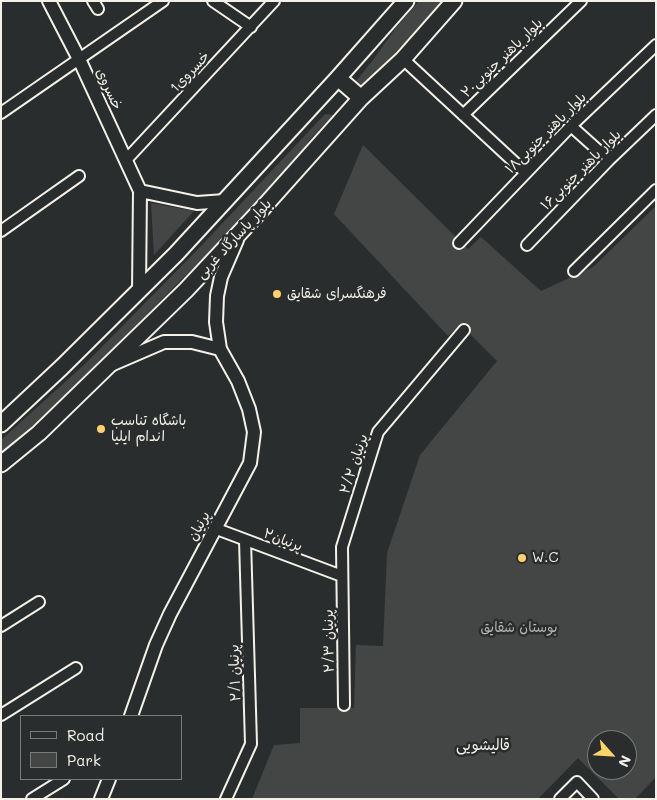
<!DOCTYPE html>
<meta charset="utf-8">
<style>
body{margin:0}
#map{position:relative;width:657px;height:800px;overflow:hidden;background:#2a2d2e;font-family:Mali,sans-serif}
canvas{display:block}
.frame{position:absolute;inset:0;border:2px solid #f4f1e8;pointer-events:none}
.legend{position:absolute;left:20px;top:715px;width:162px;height:65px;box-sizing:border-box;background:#2a2d2e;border:1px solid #7b7b78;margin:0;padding:6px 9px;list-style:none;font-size:15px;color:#f4f1e8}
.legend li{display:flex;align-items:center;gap:10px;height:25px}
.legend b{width:25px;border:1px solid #7b7b78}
.north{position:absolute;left:587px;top:730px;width:50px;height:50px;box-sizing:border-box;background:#2a2d2e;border:1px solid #7b7b78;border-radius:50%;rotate:116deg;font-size:14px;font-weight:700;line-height:20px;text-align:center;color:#f4f1e8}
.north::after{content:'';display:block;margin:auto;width:18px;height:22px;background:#ffd166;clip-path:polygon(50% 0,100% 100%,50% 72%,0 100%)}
</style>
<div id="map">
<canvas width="657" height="800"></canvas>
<div class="frame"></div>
<ul class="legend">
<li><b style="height:6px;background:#2a2d2e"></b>Road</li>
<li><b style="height:14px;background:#444645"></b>Park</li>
</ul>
<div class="north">N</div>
</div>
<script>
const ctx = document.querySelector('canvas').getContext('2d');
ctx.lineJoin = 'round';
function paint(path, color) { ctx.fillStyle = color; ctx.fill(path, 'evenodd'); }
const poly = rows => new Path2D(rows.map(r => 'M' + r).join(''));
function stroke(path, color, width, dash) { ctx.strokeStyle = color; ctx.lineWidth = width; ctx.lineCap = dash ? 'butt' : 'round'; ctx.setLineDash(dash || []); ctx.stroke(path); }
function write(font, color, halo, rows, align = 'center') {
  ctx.font = font + ' Mali,"Playpen Sans Arabic",sans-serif'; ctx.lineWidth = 5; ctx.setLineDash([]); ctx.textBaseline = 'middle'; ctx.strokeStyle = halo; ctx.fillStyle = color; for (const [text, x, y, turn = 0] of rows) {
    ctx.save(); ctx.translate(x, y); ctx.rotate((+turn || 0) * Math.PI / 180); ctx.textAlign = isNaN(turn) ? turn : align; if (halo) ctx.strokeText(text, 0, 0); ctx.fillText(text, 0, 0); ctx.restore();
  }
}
paint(poly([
 [419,1,442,1,411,37,357,90,353,85,373,60,395,29],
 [325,114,333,115,311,138,289,170,224,237,106,355,43,417,1,454,1,440,86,363,202,245],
 [363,145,468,249,481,237,541,291,593,267,656,206,656,777,635,799,619,799,578,758,538,799,252,799,274,745,300,743,300,708,354,708,356,645,383,646,387,553,420,455,497,361,460,324,448,336,334,214],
 [597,740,627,740,627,770,597,770],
 [151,203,194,211,154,255]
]), '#444645');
const minor = poly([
 [93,1,98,9],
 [213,1,251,27],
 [403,59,526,173],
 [1,113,163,1],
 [463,115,581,1],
 [571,126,609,160],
 [126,160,274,1],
 [1,231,79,176],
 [459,243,571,126,656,45],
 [527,245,609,160,656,115],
 [574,271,656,190],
 [214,528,342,576],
 [1,626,39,602],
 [344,705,342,547,378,432,464,330],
 [1,715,76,668],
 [32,799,64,779],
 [226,799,251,744,245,540],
 [560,799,577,782,593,799]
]);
const tertiary = poly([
 [49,1,79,59,140,191,139,290],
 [140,191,197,203,225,201],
 [113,364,164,342,192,342,220,349],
 [131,716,156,645,170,614,250,463,254,432,249,409,238,381,220,349,216,322,217,296,221,277,237,240],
 [101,799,109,779]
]);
const secondary = poly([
 [338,78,361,98],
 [1,424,62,367,176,254,338,78,406,1],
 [1,464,39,433,186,290,260,211,361,98,403,59,454,1]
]);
stroke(minor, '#f4f1e8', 14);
stroke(tertiary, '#f4f1e8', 16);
stroke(secondary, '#f4f1e8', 19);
stroke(minor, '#2a2d2e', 10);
stroke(tertiary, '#2a2d2e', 12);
stroke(secondary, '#2a2d2e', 15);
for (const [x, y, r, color] of [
 [277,294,5,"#ffd166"],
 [101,429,5,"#ffd166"],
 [522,558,5,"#ffd166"]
]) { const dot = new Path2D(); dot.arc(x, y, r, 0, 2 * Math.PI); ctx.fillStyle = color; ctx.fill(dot); stroke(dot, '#2a2d2e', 2); }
write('14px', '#f4f1e8', '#2a2d2e', [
 ["بلوار باهنر جنوبی۲۰",502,58,-44],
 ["خسروى1",190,72,-47],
 ["خسروى",109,89,65],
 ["۱۸بلوار باهنر جنوبی",546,133,-45],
 ["بلوار باهنر جنوبی۱۶",581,170,-45],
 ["بلوار پاسارگاد غربی",234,239,-47],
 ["پرنیان ۲/۲",354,464,-72],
 ["پرنیان",199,526,-61],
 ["پرنیان۲",283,540,21],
 ["پرنیان ۲/۳",329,641,-91],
 ["پرنیان ۲/۱",235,673,-92]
]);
write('14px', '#f4f1e8', '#2a2d2e', [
 ["فرهنگسرای شقایق",287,294],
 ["باشگاه تناسب",111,421],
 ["اندام ایلیا",111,437],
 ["W.C",532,558]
], 'left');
write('14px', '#b6b5af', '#2a2d2e', [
 ["بوستان شقایق",519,628]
]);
write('15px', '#f4f1e8', '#2a2d2e', [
 ["قالیشویی",483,745]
]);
</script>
